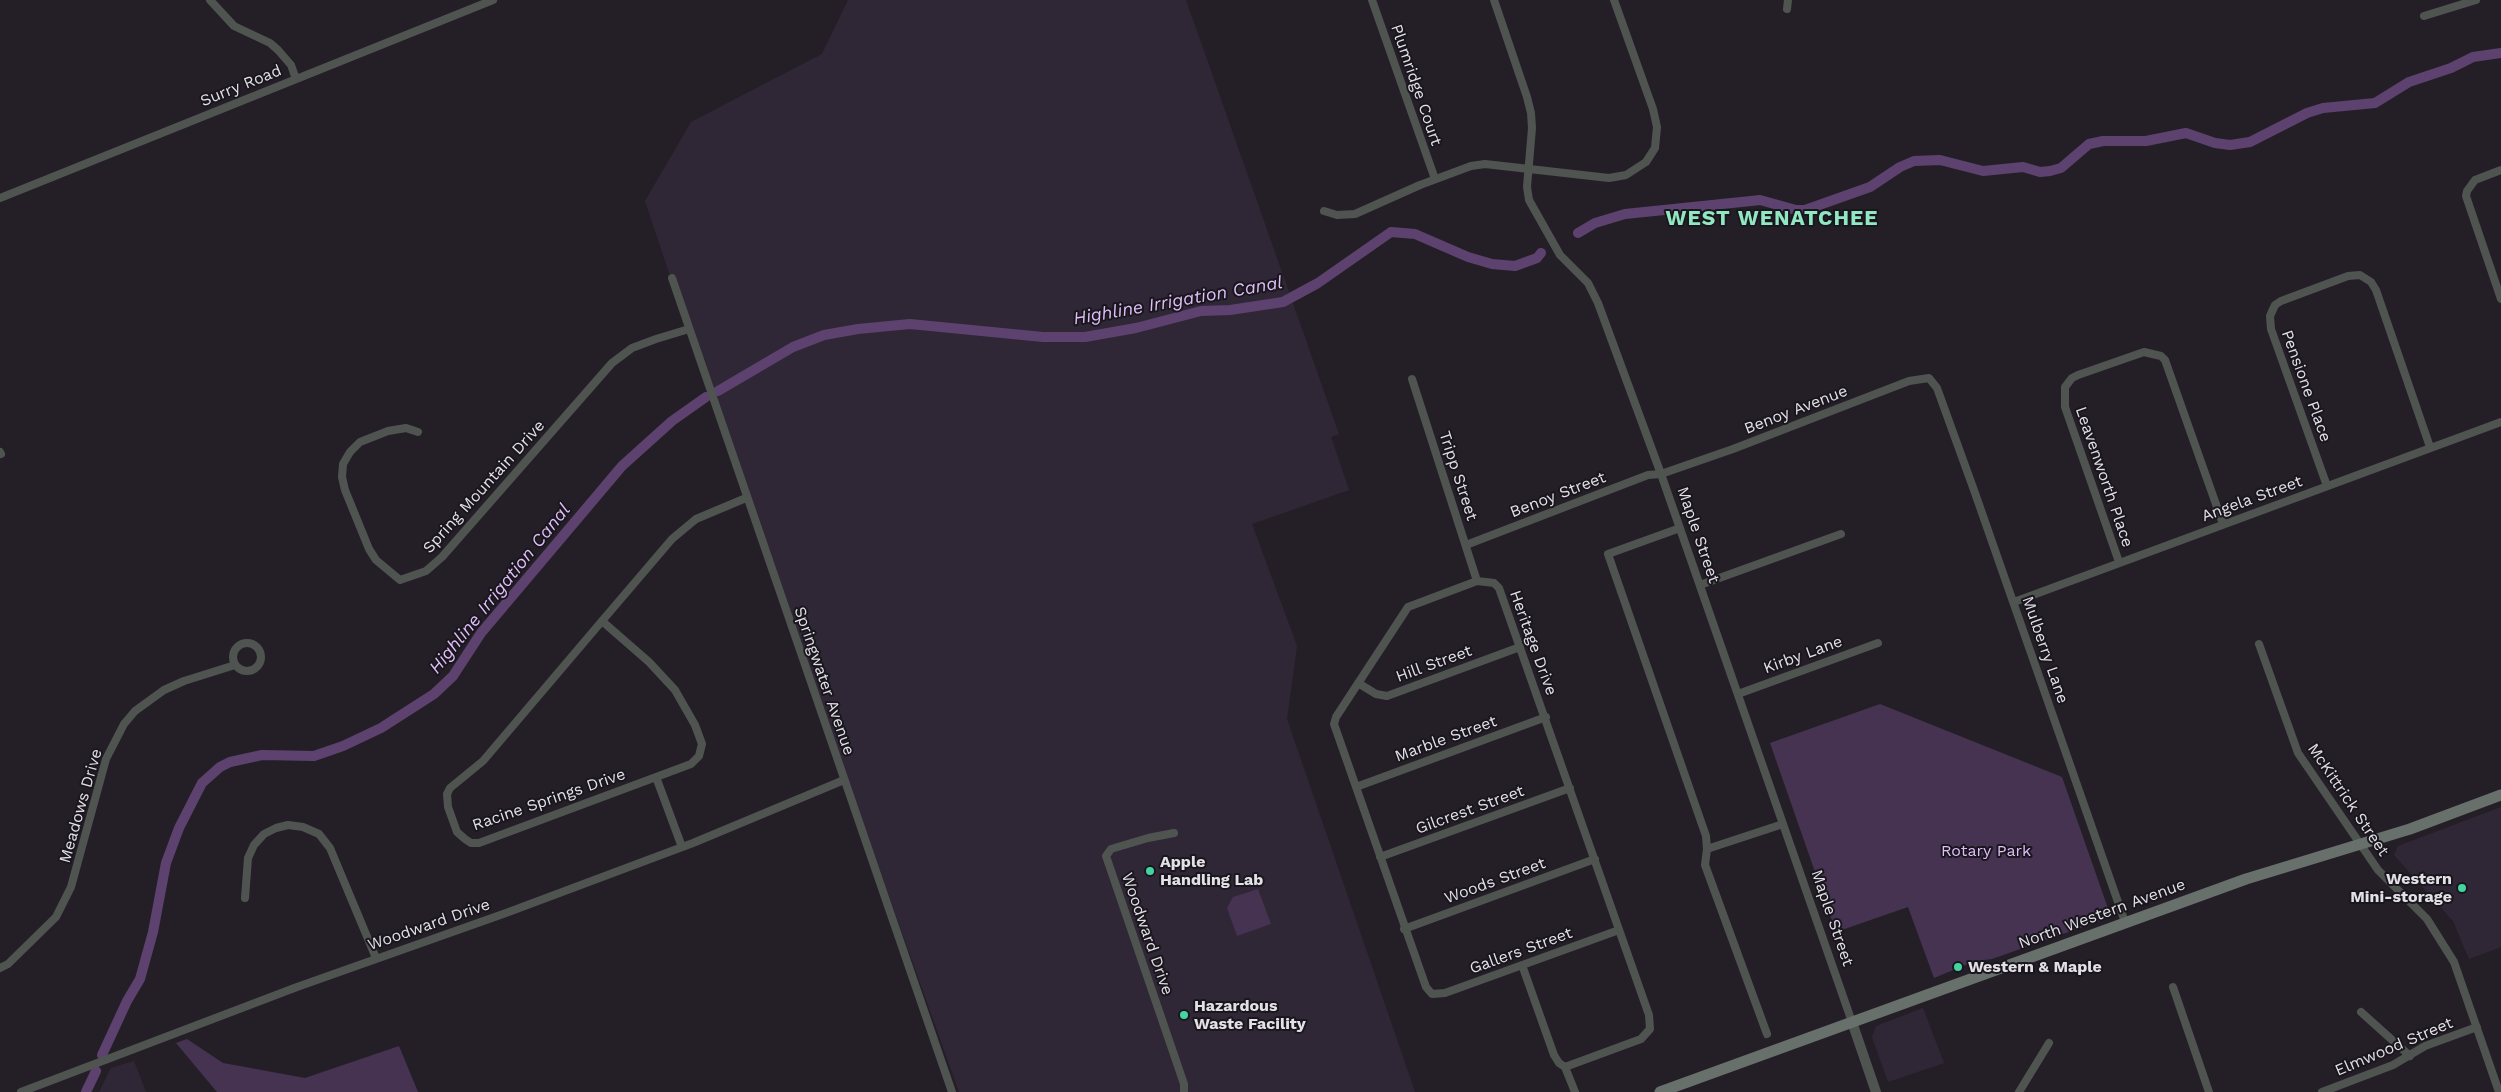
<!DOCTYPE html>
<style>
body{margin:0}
canvas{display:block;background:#241f27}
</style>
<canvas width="2501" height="1092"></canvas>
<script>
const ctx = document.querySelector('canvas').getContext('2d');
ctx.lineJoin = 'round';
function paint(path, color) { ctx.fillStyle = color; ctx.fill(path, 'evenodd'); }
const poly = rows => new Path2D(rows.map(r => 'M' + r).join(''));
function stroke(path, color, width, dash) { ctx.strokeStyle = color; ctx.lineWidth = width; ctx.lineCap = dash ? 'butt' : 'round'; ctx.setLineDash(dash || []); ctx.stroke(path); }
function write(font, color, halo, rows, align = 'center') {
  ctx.font = font + ' "Work Sans",sans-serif'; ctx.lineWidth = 4; ctx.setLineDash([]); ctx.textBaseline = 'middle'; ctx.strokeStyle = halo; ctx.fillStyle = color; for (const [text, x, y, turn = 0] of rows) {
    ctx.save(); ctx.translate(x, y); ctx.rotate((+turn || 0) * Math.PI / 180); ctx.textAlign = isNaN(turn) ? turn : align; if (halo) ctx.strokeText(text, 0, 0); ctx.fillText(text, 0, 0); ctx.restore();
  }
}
paint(poly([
 [848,0,1186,0,1339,434,1331,437,1349,490,1252,524,1297,646,1287,719,1415,1092,959,1092,713,403,645,201,691,122,822,54],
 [2501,807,2501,947,2469,959,2453,921,2394,855,2398,846],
 [1923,1008,1944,1063,1888,1082,1872,1037,1876,1026],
 [134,1061,146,1092,99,1092,111,1068]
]), '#2f2735');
paint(poly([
 [1880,704,2062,777,2111,917,1992,959,1975,961,1934,978,1908,907,1836,932,1770,743],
 [1258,889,1271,924,1237,936,1227,908,1233,897],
 [187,1039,223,1063,305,1078,399,1046,418,1092,217,1092,176,1043]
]), '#453351');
stroke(poly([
 [1578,233,1595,223,1625,214,1751,201,1760,200,1796,210,1805,210,1870,187,1900,167,1914,161,1940,160,1983,171,2023,167,2040,172,2050,171,2061,168,2089,144,2103,141,2146,141,2186,133,2215,143,2230,145,2250,142,2307,113,2323,108,2375,103,2409,82,2451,68,2473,57,2501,53],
 [718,391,793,347,824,335,858,329,910,324,1043,337,1085,337,1136,328,1201,311,1230,310,1283,302,1318,283,1391,232,1415,234,1468,257,1492,264,1515,266,1537,258,1541,253],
 [102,1055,127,1001,140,979,153,932,166,863,179,828,202,783,220,767,230,762,262,755,314,756,343,746,381,728,434,694,453,676,481,633,622,466,672,421,706,397],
 [86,1092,96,1071]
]), '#5d4270', 10);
stroke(poly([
 [210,0,234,26,270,43,278,50,291,65,296,79],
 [1372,0,1435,179],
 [1494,0,1527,97,1531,113,1532,128,1527,187,1529,200,1560,255,1588,283,1598,303,1661,474,1852,1022],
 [1787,9,1788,0],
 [2424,16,2476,0],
 [2501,170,2475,180,2467,191,2466,196,2501,299],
 [0,198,493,0],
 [1324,211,1337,215,1355,214,1420,185,1471,166,1485,164,1609,178,1626,175,1646,162,1655,148,1657,127,1653,109,1614,0],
 [672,278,952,1092],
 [1412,379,1477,581],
 [418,432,406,428,388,431,360,442,350,452,343,464,342,477,345,490,369,549,376,560,400,580,426,571,442,557,612,363,632,348,656,339,689,329],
 [0,452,1,454],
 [2327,486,2271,329,2270,316,2275,305,2281,301,2348,276,2360,275,2371,282,2376,290,2430,447],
 [1680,528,1608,554,1706,836,1707,849],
 [1466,545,1648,475,1661,474,1733,449,1909,381,1929,378,1937,388,1975,493,2125,922],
 [2119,562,2065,407,2065,387,2072,378,2078,375,2144,352,2161,356,2165,360,2223,524],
 [1700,585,1841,534],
 [2014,602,2501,422],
 [602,621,649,662,675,690,695,725,702,744,699,756,691,764,479,843,471,843,465,839,457,832,448,807,447,794,450,788,483,761,602,621,672,539,696,519,746,498],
 '233 657a14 14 0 1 1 28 0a14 14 0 1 1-28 0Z',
 [2259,644,2298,753,2378,870,2427,919,2454,962,2499,1092],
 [1358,683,1376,694,1387,696,1520,647],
 [1738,694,1878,643],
 [656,777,682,847],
 [1356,787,1546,717],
 [1174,833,1148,838,1111,849,1106,856,1184,1084,1184,1092],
 [1380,857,1570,788],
 [245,898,248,858,254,845,264,834,276,828,288,825,303,827,319,834,330,848,376,958],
 [1404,929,1595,859],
 [1522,965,1554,1055,1559,1063,1565,1067,1575,1092],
 [0,968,8,964,56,917,71,887,106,759,124,724,135,711,164,690,184,681,235,665],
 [2173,987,2209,1092],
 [2361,1012,2410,1056],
 [1767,1034,1705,865,1707,849,1783,824],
 [1565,1067,1641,1039,1650,1029,1649,1015,1499,588,1494,583,1477,581,1408,607,1336,717,1334,724,1426,987,1432,994,1445,993,1619,930],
 [21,1092,297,987,506,913,693,843,844,780],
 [2019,1092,2049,1043],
 [2322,1092,2393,1065,2425,1046,2477,1027]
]), '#4f5451', 8);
stroke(poly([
 [1852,1022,1876,1092]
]), '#4f5451', 10);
stroke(poly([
 [1660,1092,2246,879,2410,829,2501,795]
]), '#68706c', 11);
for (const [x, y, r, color] of [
 [1150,871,5,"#43d4a0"],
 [2462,888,5,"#43d4a0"],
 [1958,967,5,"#43d4a0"],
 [1184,1015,5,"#43d4a0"]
]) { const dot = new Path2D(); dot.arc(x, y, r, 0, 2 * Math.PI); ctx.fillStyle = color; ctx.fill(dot); stroke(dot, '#1a161e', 2); }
write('16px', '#e3e0e6', '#1a161e', [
 ["Plumridge Court",1416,85,71],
 ["Surry Road",241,86,-22],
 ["Pensione Place",2306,386,70],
 ["Benoy Avenue",1796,410,-21],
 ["Tripp Street",1458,476,72],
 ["Leavenworth Place",2104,477,71],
 ["Spring Mountain Drive",484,487,-48],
 ["Benoy Street",1558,495,-21],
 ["Angela Street",2252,499,-20],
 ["Maple Street",1698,535,71],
 ["Heritage Drive",1533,643,70],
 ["Mulberry Lane",2045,650,71],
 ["Kirby Lane",1803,655,-20],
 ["Hill Street",1434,664,-20],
 ["Springwater Avenue",824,681,71],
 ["Marble Street",1446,739,-20],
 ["Racine Springs Drive",549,800,-19],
 ["McKittrick Street",2348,800,56],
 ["Meadows Drive",81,806,-74],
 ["Gilcrest Street",1470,810,-20],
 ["Woods Street",1495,881,-20],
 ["North Western Avenue",2102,914,-20],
 ["Maple Street",1832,918,71],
 ["Woodward Drive",429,925,-19],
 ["Woodward Drive",1147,934,71],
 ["Gallers Street",1521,951,-20],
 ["Elmwood Street",2394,1047,-23]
]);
write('16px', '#e1bffa', '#1a161e', [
 ["Rotary Park",1986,851]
]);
write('bold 16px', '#e3e0e6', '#1a161e', [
 ["Apple",1160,862],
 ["Handling Lab",1160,880],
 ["Western",2452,879,"right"],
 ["Mini-storage",2452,897,"right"],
 ["Western & Maple",1968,967],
 ["Hazardous",1194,1006],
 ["Waste Facility",1194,1024]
], 'left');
write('italic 18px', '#e0bff9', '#1a161e', [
 ["Highline Irrigation Canal",1178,301,-10],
 ["Highline Irrigation Canal",500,589,-51]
]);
ctx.letterSpacing = '1px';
write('bold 21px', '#91e7c1', '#1a161e', [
 ["WEST WENATCHEE",1772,219]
]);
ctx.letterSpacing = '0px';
</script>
